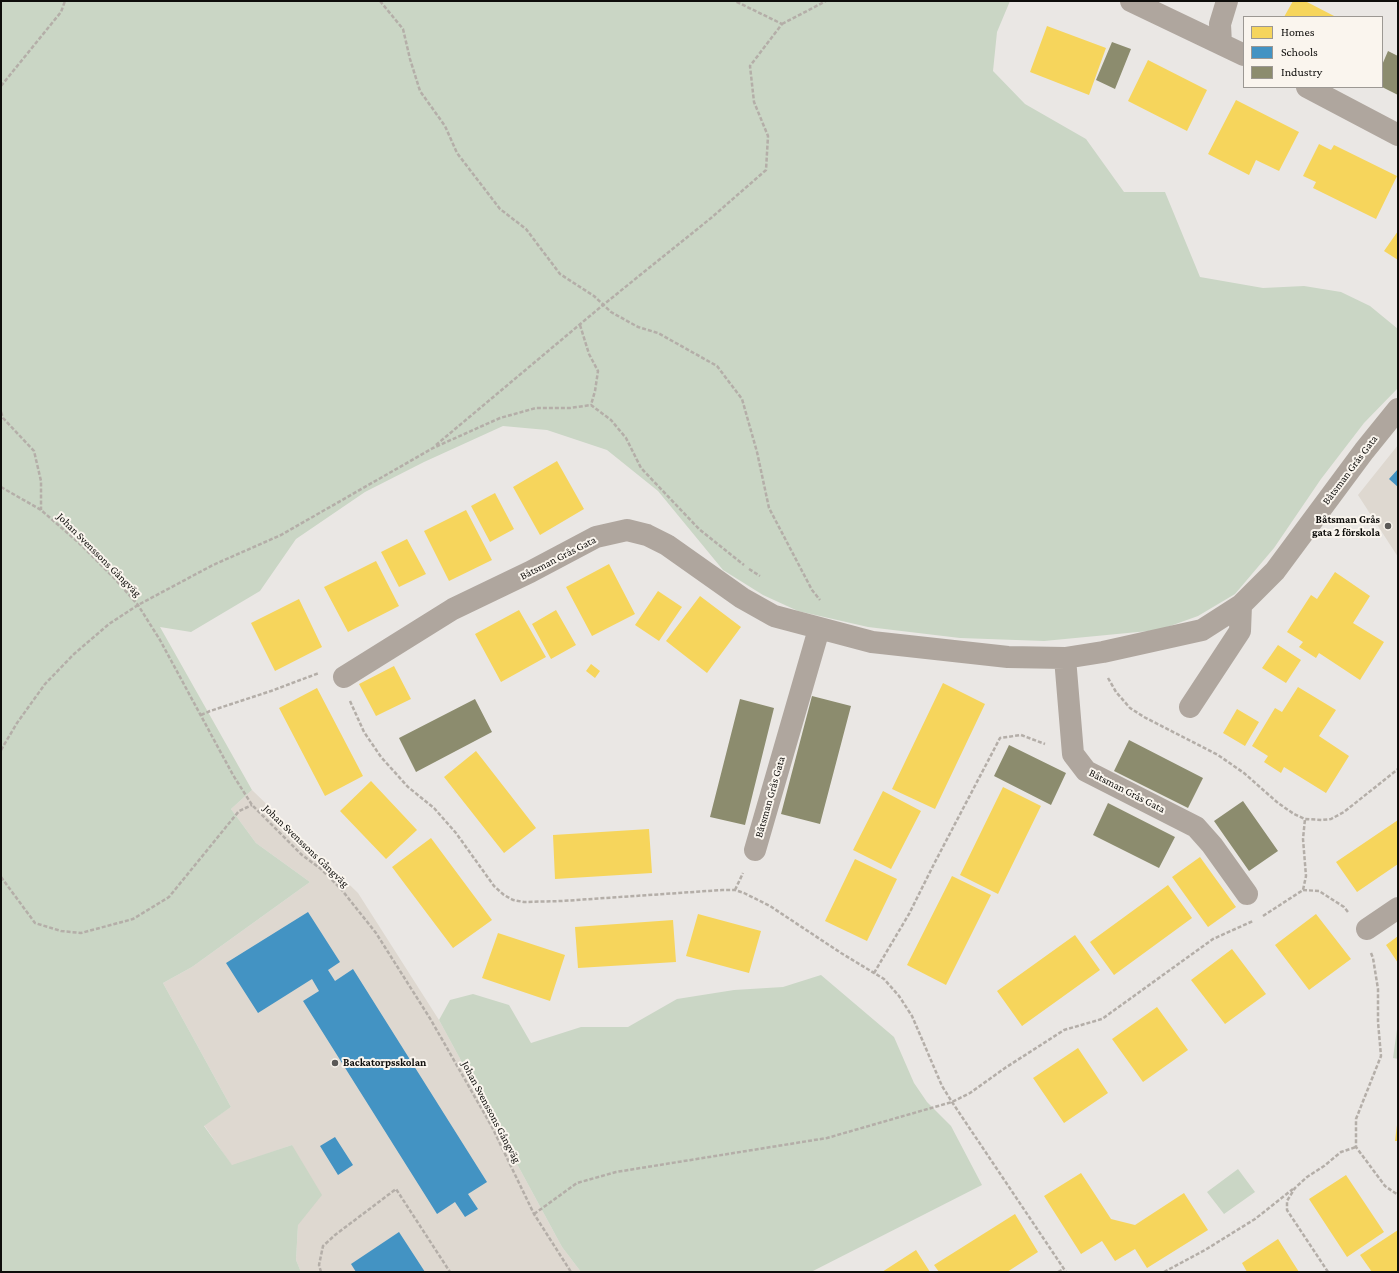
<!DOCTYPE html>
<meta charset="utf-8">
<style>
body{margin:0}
#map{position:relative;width:1399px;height:1273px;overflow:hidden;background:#eae7e4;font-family:"Crimson Pro",serif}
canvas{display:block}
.frame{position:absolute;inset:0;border:2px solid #0e0d0b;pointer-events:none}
.legend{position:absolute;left:1243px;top:16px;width:140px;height:72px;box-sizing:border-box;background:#faf5ee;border:1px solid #9c9893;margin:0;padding:5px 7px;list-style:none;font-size:12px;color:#0e0d0b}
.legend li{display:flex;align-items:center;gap:8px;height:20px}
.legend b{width:20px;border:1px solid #9c9893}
</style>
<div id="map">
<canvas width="1399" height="1273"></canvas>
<div class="frame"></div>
<ul class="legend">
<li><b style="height:11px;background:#f6d55c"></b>Homes</li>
<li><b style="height:11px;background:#4393c3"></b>Schools</li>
<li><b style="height:11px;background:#8c8c6e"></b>Industry</li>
</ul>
</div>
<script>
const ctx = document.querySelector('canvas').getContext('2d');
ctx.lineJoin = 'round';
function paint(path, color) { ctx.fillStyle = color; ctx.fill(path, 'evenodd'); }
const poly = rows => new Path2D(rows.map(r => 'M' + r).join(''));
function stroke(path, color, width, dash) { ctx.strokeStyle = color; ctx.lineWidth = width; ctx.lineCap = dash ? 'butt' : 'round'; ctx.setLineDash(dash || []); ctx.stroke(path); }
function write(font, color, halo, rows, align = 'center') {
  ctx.font = font + ' "Crimson Pro",serif'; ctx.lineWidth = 4; ctx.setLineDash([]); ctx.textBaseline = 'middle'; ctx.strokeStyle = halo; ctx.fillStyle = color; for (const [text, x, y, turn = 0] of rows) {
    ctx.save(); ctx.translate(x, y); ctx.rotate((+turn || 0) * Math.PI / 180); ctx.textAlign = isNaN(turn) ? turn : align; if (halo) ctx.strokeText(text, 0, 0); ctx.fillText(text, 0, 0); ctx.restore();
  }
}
paint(poly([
 [1398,445,1398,557,1358,495],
 [252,790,358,893,439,1020,562,1247,581,1272,301,1272,296,1260,298,1225,292,1145,232,1166,204,1125,231,1107,163,983,192,967,310,882,256,843,231,809]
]), '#ded8d0');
paint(poly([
 [1,1,1010,1,997,32,993,71,1025,104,1086,139,1124,192,1165,192,1200,277,1263,288,1304,286,1341,292,1370,306,1398,329,1398,388,1364,423,1321,479,1274,548,1235,594,1198,616,1159,630,1044,641,960,638,868,627,798,611,763,595,723,570,658,491,607,450,547,430,503,426,424,462,365,492,296,539,260,591,191,632,160,627,252,790,231,809,256,843,310,882,192,967,163,983,231,1107,204,1126,232,1165,292,1145,322,1195,298,1225,296,1260,301,1272,1,1272],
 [821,975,894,1037,914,1083,927,1102,951,1126,982,1185,811,1272,581,1272,562,1247,439,1020,450,1000,473,994,509,1005,531,1043,581,1027,628,1027,677,999,734,990,783,987],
 [1398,1022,1398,1059,1393,1058],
 [1238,1169,1255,1192,1224,1214,1207,1192]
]), '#cad6c5');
paint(poly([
 [1293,1,1305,1,1336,17,1284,17],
 [1047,26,1106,48,1089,95,1030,72],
 [1148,60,1207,90,1187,131,1128,101],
 [1236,100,1299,132,1279,171,1256,160,1249,175,1208,154],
 [1319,144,1331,150,1334,145,1397,176,1376,219,1313,188,1316,182,1303,176],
 [1398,231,1398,260,1384,251],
 [557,461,584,509,540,535,513,487],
 [495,493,514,529,490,542,471,506],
 [466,510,492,560,449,581,424,531],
 [407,539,426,574,399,587,381,552],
 [376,561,399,606,348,632,324,587],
 [609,564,635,614,592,636,566,587],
 [1335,572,1370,596,1353,623,1384,642,1360,680,1319,653,1316,658,1299,647,1303,642,1287,632,1311,595,1317,599],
 [658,591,682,607,659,641,635,625],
 [700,596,741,627,707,673,666,641],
 [299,599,322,647,275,671,251,623],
 [519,610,546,657,501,682,475,634],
 [556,610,576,645,551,659,532,624],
 [1278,645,1301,660,1286,683,1262,668],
 [591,664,600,671,595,678,586,671],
 [394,666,411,699,376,716,359,684],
 [943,683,985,704,935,809,892,789],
 [1298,687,1336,710,1319,736,1349,756,1326,793,1284,767,1281,773,1264,762,1268,756,1252,746,1275,708,1282,712],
 [317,688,363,776,325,796,279,708],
 [1237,709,1259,722,1245,746,1223,733],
 [476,751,536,828,504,853,444,777],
 [371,781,417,830,386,859,340,811],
 [1003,787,1041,806,998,894,960,875],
 [883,791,921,811,891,869,853,850],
 [1398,820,1398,864,1357,892,1336,862],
 [649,829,652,873,555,879,553,835],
 [431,838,492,920,453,948,392,867],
 [1200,857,1236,907,1208,927,1172,877],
 [855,859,897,879,867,941,825,921],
 [952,876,991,895,946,985,907,965],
 [1168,885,1192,918,1114,975,1090,942],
 [698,914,761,931,749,973,686,956],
 [1316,914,1351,959,1309,990,1275,945],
 [673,920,676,962,578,968,575,927],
 [498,933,565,955,550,1001,482,978],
 [1075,935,1100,970,1022,1026,997,991],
 [1398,936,1398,963,1386,945],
 [1232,949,1266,994,1225,1024,1191,980],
 [1157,1007,1188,1050,1143,1082,1112,1039],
 [1078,1048,1108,1093,1064,1123,1033,1078],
 [1397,1125,1398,1125,1398,1141,1395,1141],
 [1081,1173,1111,1219,1135,1225,1184,1193,1208,1230,1147,1268,1135,1249,1115,1261,1102,1241,1081,1254,1044,1196],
 [1346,1175,1384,1232,1347,1257,1309,1199],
 [1015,1214,1038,1252,1007,1272,939,1272,934,1265],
 [1398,1230,1398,1272,1372,1272,1360,1255],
 [1278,1239,1299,1272,1247,1272,1242,1263],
 [916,1250,930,1272,882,1272]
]), '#f6d55c');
paint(poly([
 [1398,469,1398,487,1389,479],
 [308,912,340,962,328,970,335,981,353,969,487,1182,468,1194,478,1209,465,1217,455,1202,437,1214,303,1001,319,991,312,979,258,1013,226,963],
 [335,1137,353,1165,338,1175,320,1146],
 [399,1232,425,1272,356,1272,351,1264]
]), '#4393c3');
paint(poly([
 [1112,42,1131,49,1115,89,1096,80],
 [1388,51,1398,56,1398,95,1382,87,1382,65],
 [812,696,851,706,820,824,781,814],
 [475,699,492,732,416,772,399,738],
 [740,699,774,708,745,825,710,817],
 [1129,740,1203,778,1188,808,1114,771],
 [1009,745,1066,773,1051,805,994,776],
 [1243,801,1278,851,1249,871,1214,821],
 [1108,803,1175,837,1159,868,1093,835]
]), '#8c8c6e');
stroke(poly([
 [380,1,403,29,410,59,420,91,445,126,457,153,500,209,526,229,560,274,594,296,611,312,638,327,658,333,717,366,742,399,757,452,769,508,812,590,820,600],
 [782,24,826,1],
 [1,86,61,12,65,1],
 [580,325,589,354,598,371,595,391,591,405],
 [1,412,3,418,34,451,41,481,41,510],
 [436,445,603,305,711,218,766,170,768,136,754,102,750,66,782,24,735,1],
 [1,487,41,510,79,543,115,579,138,605,160,640,233,775,252,805,302,855,321,869,341,889,376,933,431,1020,492,1127,534,1214,571,1272],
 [749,569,760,576],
 [1108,678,1116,692,1130,708,1144,717,1218,755,1244,773,1278,803,1294,814,1305,819,1322,820,1331,819,1344,812,1398,769],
 [350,701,364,732,381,757,408,787,434,808,456,833,494,886,504,895,513,900,524,902,562,901,722,890,735,890,744,893,770,906,841,953,884,979,899,996,912,1016,942,1086,952,1102,1066,1272],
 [201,715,210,711,271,691,319,673],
 [1,750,17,723,45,684,74,654,109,624,138,605,213,565,281,535,433,448,500,418,536,408,570,408,591,405,611,420,626,438,641,468,699,529,744,565],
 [1,877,35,923,61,931,81,933,133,919,169,897,239,811,252,805],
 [735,890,743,873],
 [1303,890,1319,891,1344,907,1348,912],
 [1263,916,1303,890,1306,876,1303,839,1305,819],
 [1371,953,1373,958,1378,989,1378,1022,1381,1056,1356,1119,1356,1147,1385,1186,1398,1195],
 [874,973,909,914,935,862,1000,738,1021,735,1045,744],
 [534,1214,577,1183,616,1172,827,1138,952,1102,970,1093,1005,1068,1064,1030,1102,1019,1213,939,1253,921],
 [321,1272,319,1265,323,1246,335,1235,396,1189,450,1272],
 [1058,1272,1064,1269],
 [1164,1272,1205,1250,1255,1219,1293,1189],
 [1328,1272,1287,1210,1287,1201,1295,1188,1307,1177,1324,1166,1341,1152,1356,1147]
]), '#b4aea8', 2.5, [4, 2]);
stroke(poly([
 [1131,1,1244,55],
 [1221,44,1220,24,1227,1],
 [1307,87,1398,135],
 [1065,658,1073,754,1086,771,1196,827,1212,845,1247,894],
 [344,677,453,609,530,572,596,537,627,530,647,535,667,545,742,598,774,616,872,642,1008,657,1065,658,1103,652,1202,630,1241,605,1275,571,1364,451,1398,409],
 [1190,707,1240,631,1241,605],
 [755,850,819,629],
 [1367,929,1398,908]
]), '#afa69e', 22);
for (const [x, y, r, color] of [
 [1388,526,4,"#5b5957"],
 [335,1063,4,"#5b5957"]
]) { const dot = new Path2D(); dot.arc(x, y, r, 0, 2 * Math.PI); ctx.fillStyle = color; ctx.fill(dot); stroke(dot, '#faf5ee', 1.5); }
write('11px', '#0e0d0b', '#faf5ee', [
 ["Båtsman Grås Gata",1350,470,-53],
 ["Johan Svenssons Gångväg",99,555,45],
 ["Båtsman Grås Gata",558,558,-27],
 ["Båtsman Grås Gata",1127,791,27],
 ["Båtsman Grås Gata",770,797,-74],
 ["Johan Svenssons Gångväg",306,846,44],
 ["Johan Svenssons Gångväg",491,1112,62]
]);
write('bold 11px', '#0e0d0b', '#faf5ee', [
 ["Båtsman Grås",1380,520],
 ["gata 2 förskola",1380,533],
 ["Backatorpsskolan",343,1063,"left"]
], 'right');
</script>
